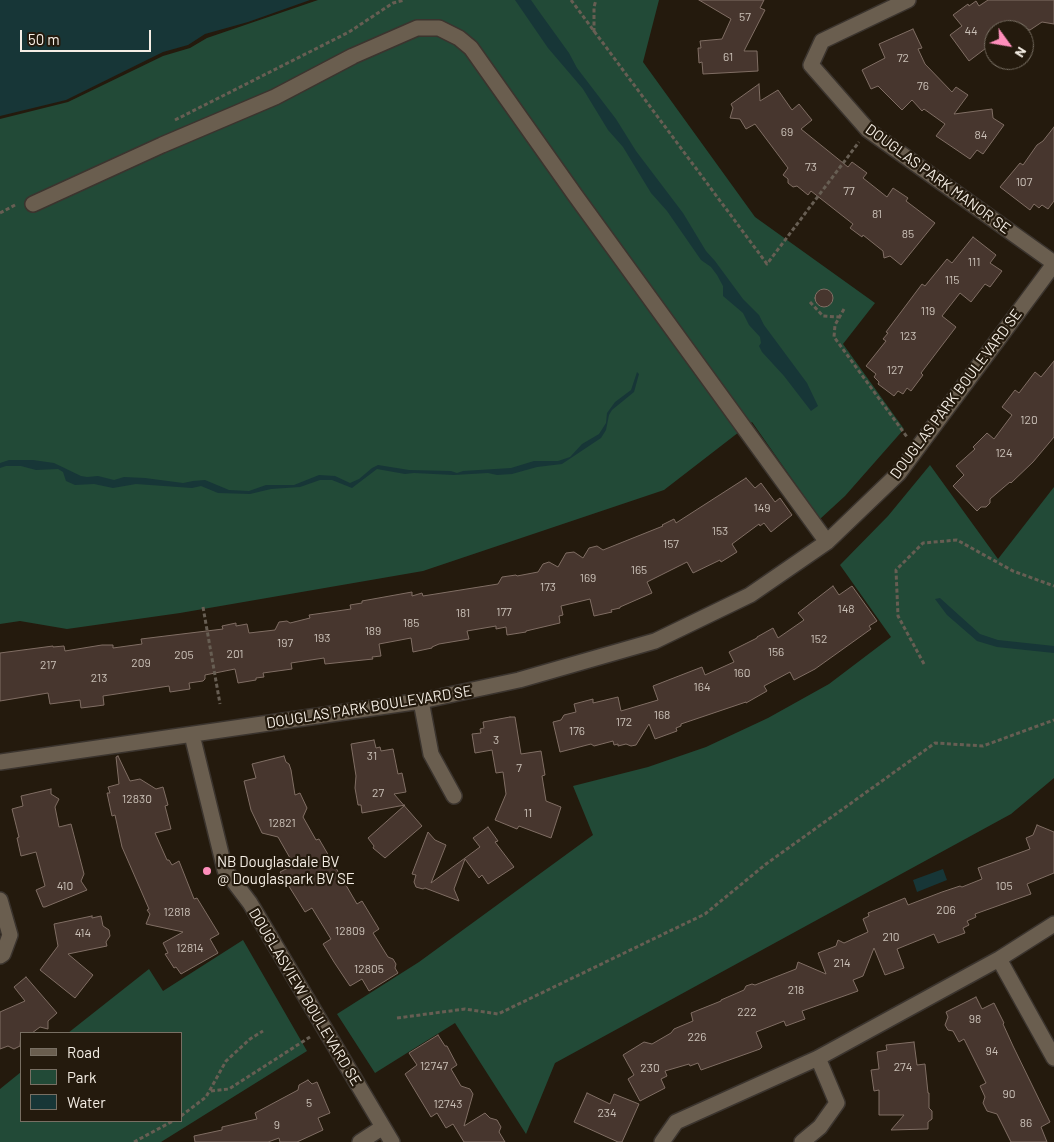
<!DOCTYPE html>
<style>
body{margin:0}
#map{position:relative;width:1054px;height:1142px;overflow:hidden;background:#241a0d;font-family:Barlow,sans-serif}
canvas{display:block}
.legend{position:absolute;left:20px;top:1032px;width:162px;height:90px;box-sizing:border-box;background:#241a0d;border:1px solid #786f63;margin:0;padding:6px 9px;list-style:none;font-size:15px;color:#f5eee5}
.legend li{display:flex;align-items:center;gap:10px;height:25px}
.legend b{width:25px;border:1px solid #786f63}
.north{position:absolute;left:984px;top:20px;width:50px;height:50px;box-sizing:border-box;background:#241a0d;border:1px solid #786f63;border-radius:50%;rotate:122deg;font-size:14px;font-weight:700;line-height:20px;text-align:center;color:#f5eee5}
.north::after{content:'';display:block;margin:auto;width:18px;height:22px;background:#fe8ebb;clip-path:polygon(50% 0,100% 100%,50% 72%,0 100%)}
.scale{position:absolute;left:20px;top:30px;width:131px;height:22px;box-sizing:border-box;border:2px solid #f5eee5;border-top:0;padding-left:6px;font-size:15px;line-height:18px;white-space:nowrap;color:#f5eee5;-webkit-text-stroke:4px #241a0d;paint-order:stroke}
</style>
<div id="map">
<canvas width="1054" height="1142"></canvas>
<ul class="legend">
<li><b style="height:6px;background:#6a5e4f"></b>Road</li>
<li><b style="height:14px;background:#224a37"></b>Park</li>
<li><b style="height:14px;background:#173637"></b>Water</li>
</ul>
<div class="north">N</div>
<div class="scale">50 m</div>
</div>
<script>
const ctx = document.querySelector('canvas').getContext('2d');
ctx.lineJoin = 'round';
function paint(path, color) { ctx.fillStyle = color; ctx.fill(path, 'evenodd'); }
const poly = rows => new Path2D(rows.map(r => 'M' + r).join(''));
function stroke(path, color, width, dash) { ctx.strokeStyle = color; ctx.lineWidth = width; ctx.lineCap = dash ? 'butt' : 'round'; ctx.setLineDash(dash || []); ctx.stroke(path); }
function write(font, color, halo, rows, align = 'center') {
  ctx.font = font + ' Barlow,sans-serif'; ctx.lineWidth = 4.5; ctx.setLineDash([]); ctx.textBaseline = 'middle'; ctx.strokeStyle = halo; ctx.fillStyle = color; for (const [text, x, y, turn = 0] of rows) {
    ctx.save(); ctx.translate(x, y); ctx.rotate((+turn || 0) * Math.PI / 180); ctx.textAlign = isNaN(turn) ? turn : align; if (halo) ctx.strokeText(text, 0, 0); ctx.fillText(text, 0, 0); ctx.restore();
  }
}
paint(poly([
 [318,0,659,0,643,62,755,217,875,303,843,344,904,429,845,496,820,519,752,422,664,490,423,571,180,613,67,629,20,621,0,624,0,119,68,102,163,56,190,48,207,38],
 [930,465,998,559,1054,487,1054,778,1011,814,555,1063,526,1134,455,1023,375,1073,337,1014,419,962,593,835,573,786,648,767,706,747,768,718,829,684,891,637,840,565,888,516],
 [243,940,307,1051,161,1142,0,1142,0,1089,21,1072,21,1121,181,1121,181,1033,68,1033,149,969,163,991]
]), '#224a37');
paint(poly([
 [0,0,310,0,248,22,205,34,188,45,163,52,66,100,0,116],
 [515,0,531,0,538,10,569,53,577,68,616,119,636,151,683,213,706,251,715,261,743,299,759,315,764,325,807,383,818,406,811,411,784,376,762,352,759,346,761,343,760,337,749,325,743,313,723,296,723,286,717,275,711,267,701,260,667,211,651,193,623,147,608,130,583,89,548,48],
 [637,372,639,374,634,392,612,410,609,415,606,430,601,438,562,464,537,467,512,474,497,475,488,473,454,475,414,473,405,474,377,469,352,488,332,480,320,480,300,487,271,489,250,494,218,493,201,486,192,488,136,484,113,488,94,484,75,485,66,481,63,472,58,469,36,470,21,466,6,466,0,468,0,463,9,460,33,460,54,463,81,476,87,477,98,476,114,480,124,477,145,478,183,483,193,481,205,480,229,490,249,491,266,485,294,485,319,475,335,476,350,483,359,479,372,468,378,465,409,470,451,471,457,473,463,471,511,468,534,461,558,461,570,457,582,444,599,434,606,423,607,413,615,402,631,390],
 [940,598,980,634,998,640,1054,646,1054,653,997,647,977,641,947,615,935,599],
 [943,869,947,880,917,892,913,880]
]), '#173637');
const building = poly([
 [699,0,764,0,760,8,765,10,744,51,757,51,758,71,703,74,702,62,699,63,698,48,701,48,700,41,722,39,731,19,699,0],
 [988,0,1054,0,1054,24,1042,22,1030,30,994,30,994,42,969,61,950,35,962,26,953,15,968,4,969,6,976,1,979,6,988,0],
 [913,29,922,48,918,49,925,64,952,92,956,87,968,95,954,114,992,109,993,118,1004,125,983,154,977,150,970,159,936,136,945,124,924,109,922,111,912,100,902,110,878,86,871,89,862,70,885,58,879,44,913,29],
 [759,84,760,101,778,90,792,110,799,104,812,120,801,129,848,167,852,162,867,173,863,178,887,197,893,188,908,198,906,201,935,223,901,265,890,256,884,258,883,251,863,235,862,237,850,228,853,224,811,191,808,195,797,186,793,187,788,183,788,179,783,175,788,168,755,124,746,129,740,119,730,118,733,108,731,104,759,84],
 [1054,127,1054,201,1048,209,1042,205,1039,208,1034,204,1030,210,1000,187,1020,163,1023,165,1037,145,1043,141,1054,127],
 [973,237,996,255,990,263,1002,271,990,287,985,284,971,302,960,293,942,316,956,327,921,373,923,375,911,391,907,388,903,394,898,391,894,396,878,384,879,382,874,377,876,374,866,366,886,341,883,339,888,333,886,332,922,284,925,286,947,259,952,263,973,237],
 '815 298a9 9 0 1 1 18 0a9 9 0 1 1-18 0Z',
 [1054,361,1054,437,1033,462,1011,483,1010,482,990,499,990,503,986,507,981,507,977,511,953,486,964,475,956,466,975,449,973,447,987,433,994,439,1012,415,1002,407,1015,390,1019,393,1035,372,1041,377,1054,361],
 [746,478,755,488,761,483,775,502,780,498,792,515,771,532,764,523,760,526,759,524,732,544,737,552,721,562,720,560,693,573,687,562,647,582,652,593,620,607,620,608,611,610,612,612,594,616,590,599,561,606,563,615,559,616,560,623,526,631,526,632,507,635,506,627,496,629,496,626,467,631,469,639,439,644,432,647,432,648,413,652,411,638,379,644,381,656,372,657,373,659,325,664,324,658,291,663,292,669,263,673,264,677,256,678,256,680,238,683,235,669,205,675,205,679,203,681,189,683,190,689,170,692,169,686,103,696,104,705,97,706,81,708,80,700,50,704,48,693,0,701,0,653,53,646,53,647,64,646,65,651,102,645,113,645,113,648,142,644,141,639,223,629,222,626,236,623,236,626,247,624,249,633,275,630,279,622,287,621,290,623,310,618,309,615,351,609,350,605,362,603,362,601,412,592,412,596,422,593,423,596,498,584,502,577,516,575,517,576,538,572,543,564,549,562,558,567,566,553,574,552,583,558,589,548,597,546,603,550,663,526,662,525,674,519,676,523,746,478],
 [833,586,839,595,852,586,877,621,869,626,871,629,815,669,794,680,790,672,764,686,767,691,746,703,746,702,681,724,681,726,676,728,677,731,655,739,649,724,636,745,631,746,626,744,618,746,618,744,614,745,613,741,594,746,591,744,560,752,553,722,561,720,564,715,576,712,574,704,593,699,593,703,618,697,621,711,658,700,653,686,702,667,705,675,734,662,729,652,757,638,757,637,773,628,778,638,804,620,798,613,833,586],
 [510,717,515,717,521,754,541,751,545,775,542,776,546,801,561,807,551,838,519,826,517,829,495,820,506,794,503,772,496,773,492,750,475,753,472,734,481,733,480,729,484,728,483,722,510,717],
 [374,740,376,748,380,747,381,751,393,749,398,774,402,773,406,792,394,794,422,826,385,858,373,848,374,846,368,838,405,805,362,813,361,805,358,805,355,788,356,776,351,744,374,740],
 [118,756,130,781,140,779,156,789,163,787,168,805,165,806,171,829,155,833,167,860,169,860,172,865,179,861,194,899,197,898,219,934,210,939,218,953,181,974,176,967,174,968,165,954,168,953,163,943,183,932,146,924,150,914,147,910,149,909,122,847,115,815,112,816,107,793,110,793,108,787,119,784,116,757,118,756],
 [284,756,286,762,289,764,291,770,295,795,300,793,307,808,303,817,316,840,319,839,357,904,362,901,379,929,373,933,388,957,393,959,396,964,395,968,398,973,369,991,362,979,350,986,334,962,323,944,331,939,312,908,305,912,280,872,294,865,278,837,262,833,251,810,244,781,256,778,252,764,284,756],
 [51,789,51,794,59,799,55,807,59,827,71,824,84,874,81,881,87,890,45,907,43,907,36,890,45,886,36,852,21,856,17,838,19,837,12,809,23,806,21,796,51,789],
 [1037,825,1054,832,1054,873,1027,884,1031,894,975,914,976,917,967,921,969,925,963,928,965,933,938,943,934,934,897,949,904,968,885,975,874,948,863,976,853,980,858,991,802,1011,805,1019,786,1026,784,1021,756,1032,762,1047,760,1049,701,1070,698,1063,690,1066,689,1064,665,1071,667,1076,661,1079,665,1088,640,1101,628,1079,634,1075,623,1055,644,1042,652,1044,671,1033,674,1029,693,1021,691,1013,721,1001,721,1000,744,990,746,986,752,984,755,985,796,969,798,962,826,974,818,953,836,946,838,940,844,943,868,932,863,919,869,916,868,913,905,898,908,905,942,892,960,886,962,887,982,879,978,868,1030,849,1026,838,1033,835,1037,825],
 [488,827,498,841,495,842,514,867,488,884,482,875,479,878,465,859,454,889,459,901,425,888,423,889,416,887,414,882,416,875,412,874,428,832,435,840,446,845,431,883,480,847,473,838,488,827],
 [92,916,92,918,101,916,103,926,109,930,110,936,106,942,107,946,68,954,93,975,75,998,40,970,58,946,54,924,92,916],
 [26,977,57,1013,48,1021,48,1029,40,1027,32,1033,21,1033,20,1046,14,1049,8,1046,0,1049,0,1012,25,1001,14,987,26,977],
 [976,997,982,1009,994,1003,1004,1023,1003,1024,1013,1046,1050,1122,1041,1127,1047,1142,1011,1142,997,1114,987,1111,983,1103,985,1097,980,1086,986,1083,964,1039,959,1042,953,1031,948,1030,945,1025,948,1017,946,1012,976,997],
 [438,1035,445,1046,447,1046,457,1065,451,1069,461,1086,470,1089,473,1094,464,1126,485,1113,490,1118,497,1120,501,1127,499,1132,505,1142,464,1142,453,1124,446,1128,437,1113,431,1117,405,1074,417,1065,409,1053,438,1035],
 [914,1042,917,1065,925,1064,928,1093,929,1093,929,1108,932,1111,932,1119,928,1122,928,1129,891,1130,904,1115,879,1115,879,1090,874,1091,871,1070,879,1069,877,1052,887,1050,886,1045,914,1042],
 [308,1080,312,1084,317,1082,330,1113,318,1118,323,1130,297,1142,280,1142,279,1138,268,1142,195,1142,194,1136,222,1130,222,1127,257,1119,255,1113,298,1090,299,1085,308,1080],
 [587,1093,610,1104,614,1094,639,1104,622,1142,618,1142,574,1122,587,1093]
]);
paint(building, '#47362e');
stroke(building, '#806e64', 1);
const minor = poly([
 [908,0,822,41,811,65,868,130,1054,263],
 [33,204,162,145,275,97,353,56,417,28,439,28,459,38,471,48,575,195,827,542],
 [421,701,431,754,454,796],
 [192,735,225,870,250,903,392,1142],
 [0,762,421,701,519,680,655,641,750,595,827,542,899,473,1054,264],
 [0,900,10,935,3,954,0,956],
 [999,959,1054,1058],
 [360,1142,383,1127],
 [662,1142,676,1122,818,1058,999,959,1054,924],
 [802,1142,820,1127,837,1103,818,1058]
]);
stroke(minor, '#3b342e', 18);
stroke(poly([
 [571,0,767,264,859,142],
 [594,32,594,7,596,0],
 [175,120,349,32,393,3,405,0],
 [0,213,17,204],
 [810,302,823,316,839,317],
 [844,309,835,325,834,337,907,437],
 [203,607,220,704],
 [924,664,898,616,896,570,923,543,957,540,1013,571,1054,586],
 [397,1018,465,1009,498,1014,705,914,766,864,935,743,983,746,1054,720],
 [211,1091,229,1089,310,1037],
 [181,1116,206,1097,226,1061,250,1039,263,1031],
 [134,1142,173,1121]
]), '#675e53', 3, [4, 2.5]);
stroke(minor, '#6a5e4f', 15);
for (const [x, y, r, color] of [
 [207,871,5,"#fe8ebb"]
]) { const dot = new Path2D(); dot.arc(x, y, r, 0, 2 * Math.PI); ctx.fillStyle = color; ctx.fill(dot); stroke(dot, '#241a0d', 2); }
write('12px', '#cac0b7', null, [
 ["57",745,17],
 ["44",971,31],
 ["61",728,57],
 ["72",903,58],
 ["76",923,86],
 ["69",787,132],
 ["84",981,135],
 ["73",811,167],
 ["107",1024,182],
 ["77",849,191],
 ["81",877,214],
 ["85",908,234],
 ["111",974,262],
 ["115",952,280],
 ["119",928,311],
 ["123",908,336],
 ["127",895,370],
 ["120",1029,420],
 ["124",1004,453],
 ["149",762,508],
 ["153",720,531],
 ["157",671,544],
 ["165",639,570],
 ["169",588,578],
 ["173",548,587],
 ["148",846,609],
 ["177",504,612],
 ["181",463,613],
 ["185",411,623],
 ["189",373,631],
 ["193",322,638],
 ["152",819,639],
 ["197",285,643],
 ["156",776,652],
 ["201",235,654],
 ["205",184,655],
 ["209",141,663],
 ["217",48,665],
 ["160",742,673],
 ["213",99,678],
 ["164",702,687],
 ["168",662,715],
 ["172",624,722],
 ["176",577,731],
 ["3",496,740],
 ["31",372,756],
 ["7",519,768],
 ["27",378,793],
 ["12830",137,799],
 ["11",528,813],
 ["12821",282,823],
 ["410",65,886],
 ["105",1004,886],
 ["206",946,910],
 ["12818",177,912],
 ["12809",350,931],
 ["414",83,933],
 ["210",891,937],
 ["12814",190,948],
 ["214",842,963],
 ["12805",369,969],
 ["218",796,990],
 ["222",747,1012],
 ["98",975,1019],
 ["226",697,1037],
 ["94",992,1051],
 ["12747",434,1066],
 ["274",903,1067],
 ["230",650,1068],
 ["90",1009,1094],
 ["5",309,1103],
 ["12743",448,1104],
 ["234",607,1113],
 ["86",1026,1123],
 ["9",277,1125]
]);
write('15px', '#f5eee5', '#241a0d', [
 ["DOUGLAS PARK MANOR SE",938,179,36],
 ["DOUGLAS PARK BOULEVARD SE",956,394,-53],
 ["DOUGLAS PARK BOULEVARD SE",369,707,-9],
 ["DOUGLASVIEW BOULEVARD SE",305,997,59]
]);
write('15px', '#f5eee5', '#241a0d', [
 ["NB Douglasdale BV",217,862],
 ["@ Douglaspark BV SE",217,879]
], 'left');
</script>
